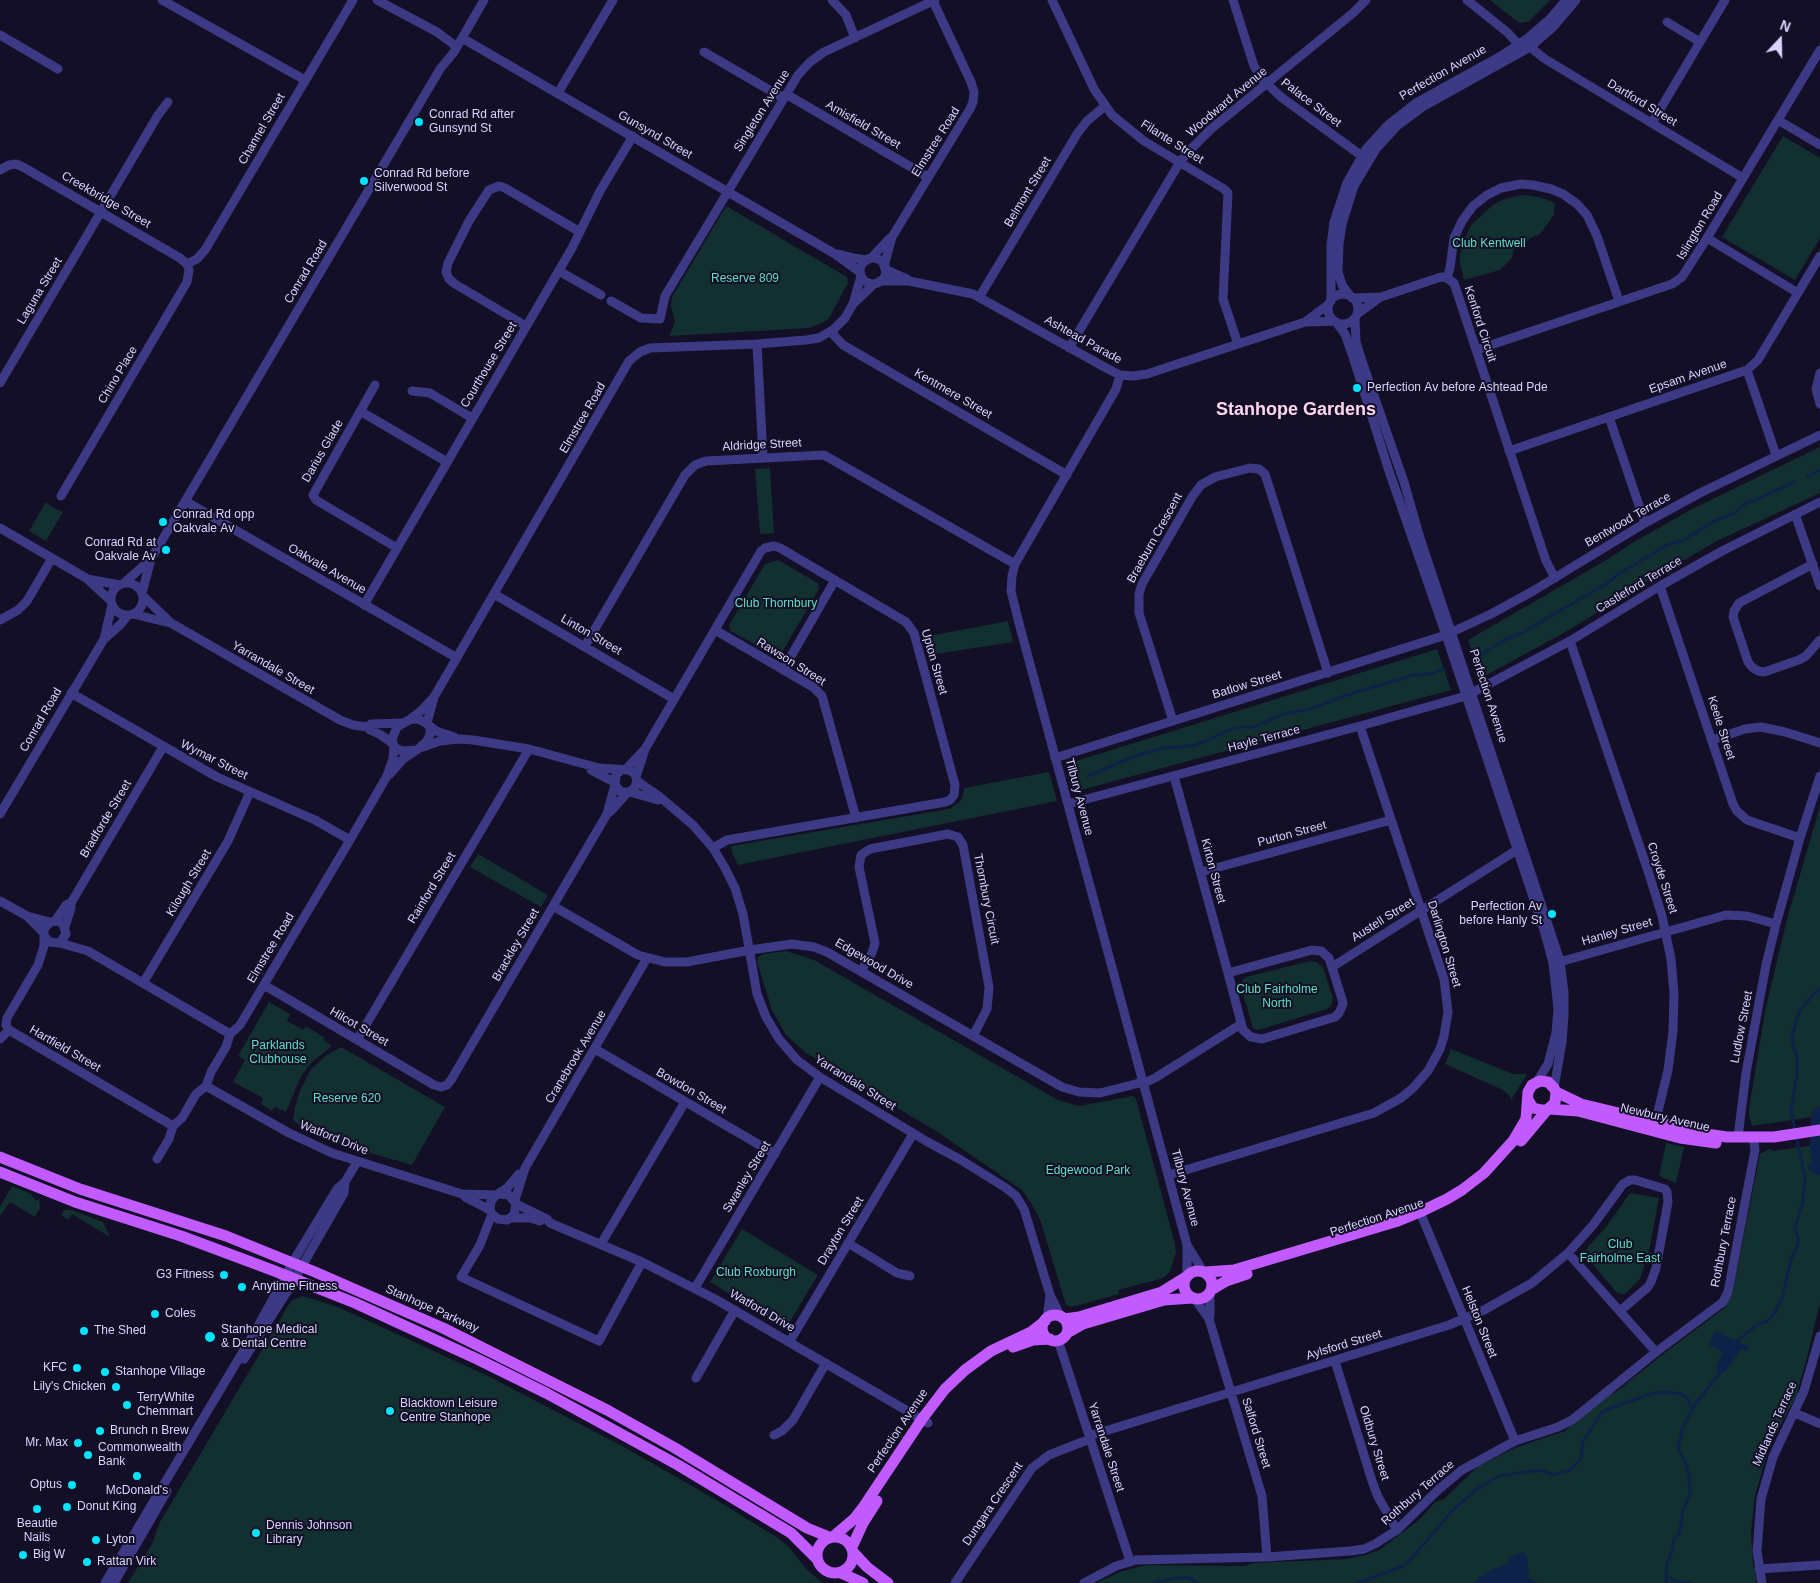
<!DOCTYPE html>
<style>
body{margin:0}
#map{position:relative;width:1820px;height:1583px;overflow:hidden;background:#130f26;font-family:Helvetica,sans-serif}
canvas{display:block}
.north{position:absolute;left:1755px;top:15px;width:50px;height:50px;-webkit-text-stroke:4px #130f26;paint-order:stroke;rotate:21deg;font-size:14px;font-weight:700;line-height:20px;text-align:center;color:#d9d4ff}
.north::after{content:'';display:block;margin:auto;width:18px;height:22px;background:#d9d4ff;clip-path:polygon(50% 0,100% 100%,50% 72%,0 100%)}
</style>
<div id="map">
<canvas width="1820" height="1583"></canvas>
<div class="north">N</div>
</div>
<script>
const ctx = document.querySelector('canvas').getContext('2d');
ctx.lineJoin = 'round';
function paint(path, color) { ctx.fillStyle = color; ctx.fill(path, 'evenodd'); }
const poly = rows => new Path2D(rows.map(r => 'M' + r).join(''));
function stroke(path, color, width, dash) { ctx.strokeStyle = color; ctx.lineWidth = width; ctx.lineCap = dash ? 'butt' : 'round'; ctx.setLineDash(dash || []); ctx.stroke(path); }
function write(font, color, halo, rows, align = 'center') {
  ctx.font = font + ' Helvetica,sans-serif'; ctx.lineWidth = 4; ctx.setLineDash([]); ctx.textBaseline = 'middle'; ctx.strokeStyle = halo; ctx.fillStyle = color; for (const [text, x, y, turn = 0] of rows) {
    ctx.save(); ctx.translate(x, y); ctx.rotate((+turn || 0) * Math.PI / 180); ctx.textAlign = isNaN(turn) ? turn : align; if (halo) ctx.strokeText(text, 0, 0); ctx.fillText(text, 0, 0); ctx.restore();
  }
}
paint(poly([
 [1490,0,1550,0,1528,22,1519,23],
 [1783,136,1820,158,1820,238,1795,280,1722,237],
 [1521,195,1539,197,1555,203,1554,215,1540,234,1530,238,1522,246,1516,248,1513,251,1512,258,1500,270,1464,280,1460,264,1460,255,1465,238,1472,224,1493,205,1502,200],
 [726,206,847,277,848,283,829,318,824,322,809,328,669,336,675,322,671,306,672,297],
 [1820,447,1820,493,1717,541,1646,582,1569,630,1481,678,1468,640,1608,559,1632,543,1692,509],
 [770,468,774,533,760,534,755,469],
 [46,502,53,508,63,512,46,541,29,531],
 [778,560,818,583,819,589,781,654,775,656,731,631,729,625,765,564],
 [1008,621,1013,642,929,655,924,637],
 [1437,649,1451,690,1081,790,1076,781,1073,762],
 [1049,772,1057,801,738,865,732,852,731,846,949,809,960,802,963,795,964,788],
 [1820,806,1820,1116,1752,1126,1749,1115,1749,1109,1765,1011,1786,923],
 [478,854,548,895,541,907,470,867],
 [786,951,814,960,1058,1100,1079,1106,1133,1096,1136,1099,1175,1244,1176,1253,1170,1271,1166,1276,1160,1279,1118,1290,1119,1294,1072,1307,1066,1305,1041,1222,1031,1203,1022,1190,939,1133,806,1053,786,1035,772,1010,757,962,758,957,763,954],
 [1310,961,1317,962,1323,967,1333,999,1331,1006,1327,1009,1258,1030,1253,1028,1241,987,1243,980,1246,977],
 [269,1002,290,1014,287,1021,303,1030,306,1026,325,1038,323,1040,332,1046,312,1062,301,1076,286,1112,275,1107,272,1111,261,1104,263,1098,233,1082,245,1060,238,1056],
 [341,1047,445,1107,412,1165,343,1145,299,1125,293,1120,295,1107,299,1093,311,1069,327,1055],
 [1451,1049,1513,1074,1527,1074,1511,1100,1510,1096,1503,1090,1445,1064],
 [1666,1143,1684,1147,1676,1183,1659,1176],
 [1820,1144,1820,1303,1807,1358,1798,1389,1798,1394,1788,1411,1768,1450,1755,1496,1751,1532,1753,1564,1757,1578,1755,1583,1096,1583,1120,1572,1146,1565,1245,1566,1253,1563,1347,1559,1365,1555,1379,1550,1420,1519,1435,1502,1444,1499,1478,1466,1517,1447,1565,1431,1596,1403,1616,1392,1663,1354,1723,1309,1727,1304,1733,1290,1760,1154,1769,1149,1773,1151],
 [12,1186,31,1194,36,1201,39,1199,40,1208,35,1217,10,1202,0,1216,0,1207],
 [1630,1193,1659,1198,1649,1251,1640,1279,1625,1294,1621,1294,1617,1293,1587,1257,1585,1253,1587,1248,1606,1227],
 [64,1210,72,1210,103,1222,110,1237,72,1214,68,1220,61,1215],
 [742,1229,818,1275,786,1328,710,1282],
 [303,1296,338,1307,486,1375,624,1447,718,1501,778,1538,788,1546,807,1570,823,1583,128,1583,152,1544,160,1522,291,1301]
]), '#12302f');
paint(poly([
 [1820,1105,1820,1175,1817,1175,1811,1172,1807,1167,1812,1162,1810,1144,1811,1113],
 [1715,1331,1749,1347,1747,1352,1741,1349,1725,1372,1718,1371,1716,1368,1723,1351,1709,1345],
 [1522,1552,1527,1556,1529,1578,1537,1583,1474,1583,1478,1578,1489,1571,1507,1564,1509,1560,1508,1557]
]), '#0c2248');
stroke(poly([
 [1807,477,1820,470],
 [1474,660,1504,640,1520,634,1606,584,1617,575,1667,545,1685,540,1714,521,1735,513,1746,503,1758,499,1794,482],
 [1088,776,1138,755,1164,748,1192,746,1204,742,1229,730,1240,727,1254,727,1284,714,1313,708,1344,696,1413,675,1431,674,1444,669],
 [1734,1344,1757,1325,1767,1321,1774,1314,1783,1296,1791,1259,1798,1245,1798,1239,1795,1227,1803,1202,1805,1178,1791,1112,1797,1074,1797,1057,1792,1042,1792,1036,1799,1012,1804,1005,1820,988],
 [1666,1574,1667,1577,1678,1582,1690,1583],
 [1154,1583,1174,1578,1189,1578,1198,1583],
 [1358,1583,1403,1566,1412,1558,1451,1512,1474,1491,1499,1476,1539,1470,1554,1475,1570,1470,1581,1459,1583,1441,1603,1411,1653,1393,1667,1392,1681,1394,1688,1399,1692,1409],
 [1666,1583,1667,1564,1672,1551,1674,1539,1680,1533,1683,1509,1690,1495,1689,1475,1686,1464,1678,1448,1682,1430,1692,1409,1722,1370]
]), '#0c2248', 3);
stroke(poly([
 [162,0,305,80],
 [377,0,437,32,457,47],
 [832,0,846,15,855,38],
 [1052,0,1094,89,1112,115,1144,141,1224,189,1228,193,1223,299,1238,344],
 [1233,0,1254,66,1262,79,1281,97,1366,159],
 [1467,0,1507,32,1519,45],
 [1667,22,1700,42],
 [0,35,58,69],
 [462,38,835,254,860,272],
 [1530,47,1545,59,1743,178],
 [704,52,783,98],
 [558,93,613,0],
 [786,94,928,177],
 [1778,120,1820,145],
 [1652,123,1725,0],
 [0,170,9,165,16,164,23,167,180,258,187,264,189,270,187,282,61,496],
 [1707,238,1798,293],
 [838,254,854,258,867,260],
 [871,258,890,238],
 '860 271a13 13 0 1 1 26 0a13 13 0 1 1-26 0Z',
 [187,264,197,259,205,250,353,0],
 [884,266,892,237,970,109,973,102,974,92,971,82,933,1],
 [885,269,907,279],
 [559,271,601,295],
 [1447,278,1454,283,1546,561,1555,578],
 [1447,278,1450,268,1454,238,1462,221,1473,206,1487,195,1501,188,1521,184,1533,185,1551,189,1563,194,1577,204,1587,215,1597,236,1619,301],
 [880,281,909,281,973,294,1108,369,1120,375,1133,376,1147,374,1305,322,1329,304],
 '1328 309a15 15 0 1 1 30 0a15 15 0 1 1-30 0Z',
 [980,296,1077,134,1087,121,1105,106],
 [1350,296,1342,285,1338,272,1339,244,1342,224,1354,186,1376,149,1397,126,1424,106,1530,47,1553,27,1576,0],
 [1352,298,1381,297,1441,277,1447,278],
 [611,301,641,318,660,319,665,296,798,75,810,62,824,52,935,0],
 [1331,301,1331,245,1334,222,1347,183,1366,149,1388,125,1416,103,1501,56,1528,38,1550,19,1566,0],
 [853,304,874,284],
 [1357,314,1379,298],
 [1355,318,1356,342,1364,367,1404,482,1420,538,1560,961,1564,992,1564,1016,1562,1042,1554,1088],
 [1308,322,1334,321],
 [1336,322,1345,334,1352,354,1389,471,1446,635,1545,933,1553,963,1558,1009,1556,1033,1548,1064,1536,1083],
 [526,326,455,284,449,279,446,272,448,263,469,221,489,190,499,186,505,188,580,232],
 [831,332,843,345,1067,475],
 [757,344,763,457],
 [1069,348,1180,162,1189,151,1211,129,1353,13,1366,0],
 [1476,350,1672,284,1682,277,1707,238,1820,50],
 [1747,370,1776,455],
 [1820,373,1816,389,1820,404],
 [1120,375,1116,389,1015,564,1012,576,1011,591,1020,627,1187,1245,1203,1271],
 [0,383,158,115,168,102],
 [375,385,313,495,316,500,397,548],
 [412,391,430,393,472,418],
 [360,411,447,462],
 [1609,417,1645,523],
 [1509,451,1747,370,1758,360,1820,256],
 [185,501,457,658],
 [1795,514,1820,586],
 [0,528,86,578,111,601],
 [1813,564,1739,603,1734,611,1733,617,1748,662,1752,667,1758,671,1764,672,1799,660,1806,656,1820,640],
 [87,579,120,585],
 [124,583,151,559],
 '111 599a16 16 0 1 1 32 0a16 16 0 1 1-32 0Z',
 [1660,586,1733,804,1737,811,1747,820,1800,838],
 [142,593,151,559,440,69,454,52,484,0],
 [494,594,674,699],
 [143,596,171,623,340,720,353,725,367,727,371,724,402,723],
 [364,605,572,248,600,191,633,136],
 [133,614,170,623],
 [0,620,18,610,27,601,52,558],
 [715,630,813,687,822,696,856,818],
 [1452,632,1491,614,1533,591,1645,523,1700,493,1820,435],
 [104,639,120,625,128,615],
 [1570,641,1649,874,1662,916,1671,959,1674,993,1673,1031,1668,1070,1654,1128],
 [585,646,685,475,695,465,706,461,824,455,1015,564],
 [783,670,835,580],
 [71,693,217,777,315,820,350,840],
 [416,719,423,721,430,726,430,734,427,741,417,750,403,751,397,749,394,746,392,739,397,727,409,720,416,719],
 [409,720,422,710,432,699],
 [1173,721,1139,613,1139,594,1142,584,1192,497,1201,485,1215,477,1250,468,1259,469,1265,474,1328,673],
 [427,723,434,697,629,361,640,352,650,348,757,344,806,340,819,338,834,329,845,318,853,304,861,276],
 [430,726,436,731,454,737],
 [367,727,370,730,381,735,392,743],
 [1712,740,1745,729,1761,727,1785,732,1820,743],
 [423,747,440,741,459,739,473,740,529,749,599,768,629,770,635,774,637,781,635,787,630,792,621,792,615,785,616,775,621,770],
 [1055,758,1446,635],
 [591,770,614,782],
 [625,770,644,750],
 [389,775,403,759,414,752],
 [1174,776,1228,973],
 [636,777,645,749,761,551,765,548,774,546,780,548,906,622,914,633,955,785,954,795,950,800,945,802,727,840,713,848],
 [637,781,660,797,693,825,713,848,725,868,735,888,743,914,757,994,766,1017,779,1039,797,1060,820,1077,926,1141,961,1160,1006,1188,1016,1196,1024,1209,1050,1295,1061,1317],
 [630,792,658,800],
 [1068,804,1360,726,1466,696,1570,641,1660,586,1722,551,1820,502],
 [0,814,104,639,112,605],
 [607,814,611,811,627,793],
 [1201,872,1391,820],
 [0,901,27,916,44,933],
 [553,906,638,955,665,962,687,962,750,950,792,944,814,947,827,952,1062,1087,1079,1092,1100,1093,1143,1082],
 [27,916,50,922,58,921,63,924,66,934,60,943,49,942,44,936,44,929,50,922],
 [55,921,66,905,71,903,163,747],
 [65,927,71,908,71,903],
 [44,936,44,946,38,965,7,1018,6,1025,9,1030,173,1126],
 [60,943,88,951,230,1034],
 [1312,950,1321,951,1329,958,1342,999,1343,1004,1339,1013,1335,1017,1262,1039,1251,1037,1243,1030,1228,973,1312,950],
 [1556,963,1726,915,1747,916,1776,924],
 [1332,967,1520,848],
 [861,971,872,953,875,943,859,867,861,855,870,849,948,834,958,837,963,845,989,987,987,1009,973,1036],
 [143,983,228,841,250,792],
 [264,985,434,1085,441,1087,447,1085,451,1080,607,814,615,785],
 [0,1039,9,1030],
 [357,1040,529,749],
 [595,1049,775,1154],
 [1144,1083,1155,1078,1241,1024],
 [206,1086,289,1133,332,1153,462,1194,496,1195],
 [173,1126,182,1118,196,1094,206,1086,211,1072,226,1047,230,1034,240,1025,350,840,387,776,393,759,394,746],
 [1738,1137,1746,1073,1766,965,1776,924,1800,838,1820,776],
 [157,1159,169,1139,173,1126],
 [1169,1175,1374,1113,1401,1098,1413,1088,1428,1071,1440,1049,1444,1036,1448,1012,1444,979,1360,726],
 [500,1194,509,1195,516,1204,514,1215,507,1220,498,1219,492,1214,490,1210,491,1201,496,1195,507,1188,519,1174],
 [465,1197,490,1210],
 [515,1200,525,1168,647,958],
 [516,1204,547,1219,550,1223,642,1262,715,1299,928,1423],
 [1420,1212,1515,1441],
 [492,1214,480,1245,461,1277,599,1341,642,1262],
 [511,1218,530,1218,540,1221],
 [848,1243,897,1273,910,1276],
 [601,1244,685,1102],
 [1187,1245,1187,1275],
 [1568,1253,1656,1352],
 [695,1288,820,1077],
 [1194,1298,1209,1319,1262,1496,1267,1557],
 [1047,1318,1050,1295],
 [1209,1319,1210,1315,1210,1293],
 [1058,1340,1130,1561],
 [790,1341,913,1134],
 [244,1359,290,1287,344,1193,345,1182],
 [1335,1361,1372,1481,1378,1497,1397,1530],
 [696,1378,735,1310],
 [1795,1413,1820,1424],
 [774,1435,782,1431,793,1420,826,1363],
 [1089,1436,1449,1325,1484,1310,1532,1283,1568,1253,1593,1225,1623,1184,1630,1180,1635,1180,1665,1189,1667,1192,1668,1202,1656,1268,1651,1282,1648,1287,1620,1311],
 [1759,1569,1820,1565],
 [105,1583,257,1328,297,1255,337,1189,345,1182,357,1162],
 [114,1583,167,1491],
 [955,1583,1032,1468,1049,1455,1090,1439],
 [1084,1583,1116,1566,1136,1560,1267,1557,1350,1551,1364,1549,1375,1544,1397,1530,1438,1490,1462,1470,1515,1441,1558,1427,1572,1420,1656,1352,1723,1302,1728,1292,1755,1150,1754,1143],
 [1762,1583,1757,1551,1761,1499,1773,1457,1804,1391,1820,1336]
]), '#3d3a85', 9);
stroke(poly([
 [1556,1092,1581,1104,1706,1134,1727,1137,1774,1137,1820,1130],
 [1549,1109,1578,1111,1680,1138,1716,1143],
 [1521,1141,1547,1110],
 [0,1157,80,1189,226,1236,315,1272,443,1328,607,1410,675,1448,807,1528,829,1537],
 [0,1172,75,1202,181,1236,272,1270,355,1303,477,1359,546,1393,678,1465,791,1533,817,1559],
 '1184 1285a14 14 0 1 1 28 0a14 14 0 1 1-28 0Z',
 [1206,1272,1234,1270,1398,1221,1420,1212,1447,1199,1462,1190,1484,1173,1513,1141,1526,1119,1528,1092,1532,1085,1540,1081,1548,1082,1554,1088,1556,1092,1555,1103,1547,1110,1542,1110,1533,1108,1528,1100],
 [1211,1290,1226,1281,1247,1274],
 '1042 1328a13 13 0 1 1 26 0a13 13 0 1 1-26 0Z',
 [1064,1319,1079,1317,1162,1292,1186,1277],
 [1067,1333,1083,1324,1164,1300,1192,1298],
 [1013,1347,1033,1340,1050,1339],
 [834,1536,854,1519,864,1506,922,1419,945,1389,965,1370,991,1351,1031,1332,1045,1321],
 '817 1555a18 18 0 1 1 36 0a18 18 0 1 1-36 0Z',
 [852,1547,863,1523,877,1501],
 [853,1552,867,1567,888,1583],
 [841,1573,863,1583]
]), '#c25bff', 11);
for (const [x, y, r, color] of [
 [419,122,5,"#00e5ff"],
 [364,181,5,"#00e5ff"],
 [1357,388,5,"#00e5ff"],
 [163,522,5,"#00e5ff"],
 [166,550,5,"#00e5ff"],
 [1552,914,5,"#00e5ff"],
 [224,1275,5,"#00e5ff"],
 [242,1287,5,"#00e5ff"],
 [155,1314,5,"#00e5ff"],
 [84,1331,5,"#00e5ff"],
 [210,1337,6,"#00e5ff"],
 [77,1368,5,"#00e5ff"],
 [105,1372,5,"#00e5ff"],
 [116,1387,5,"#00e5ff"],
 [127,1405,5,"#00e5ff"],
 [390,1411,5,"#00e5ff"],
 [100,1431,5,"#00e5ff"],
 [78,1443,5,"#00e5ff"],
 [88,1455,5,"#00e5ff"],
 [137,1476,5,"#00e5ff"],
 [72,1485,5,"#00e5ff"],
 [67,1507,5,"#00e5ff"],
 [37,1509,5,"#00e5ff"],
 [256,1533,5,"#00e5ff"],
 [96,1540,5,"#00e5ff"],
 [23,1555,5,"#00e5ff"],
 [87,1562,5,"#00e5ff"]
]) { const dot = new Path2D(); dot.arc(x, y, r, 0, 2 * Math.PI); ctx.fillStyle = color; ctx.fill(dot); stroke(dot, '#130f26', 2); }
write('12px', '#d9d4ff', '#130f26', [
 ["Perfection Avenue",1443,73,-30],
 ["Woodward Avenue",1227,102,-40],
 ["Palace Street",1311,103,37],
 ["Dartford Street",1642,103,31],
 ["Singleton Avenue",762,111,-58],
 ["Amisfield Street",863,125,30],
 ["Channel Street",262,129,-60],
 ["Gunsynd Street",655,135,30],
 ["Elmstree Road",936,142,-58],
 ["Filante Street",1172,142,32],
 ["Belmont Street",1028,192,-59],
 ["Creekbridge Street",106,200,30],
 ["Islington Road",1700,226,-59],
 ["Conrad Road",306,272,-59],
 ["Laguna Street",40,291,-59],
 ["Kenford Circuit",1480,324,72],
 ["Ashtead Parade",1083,340,29],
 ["Courthouse Street",489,365,-59],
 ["Chino Place",118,375,-59],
 ["Epsam Avenue",1688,377,-19],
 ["Kentmere Street",953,394,30],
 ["Elmstree Road",583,418,-60],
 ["Aldridge Street",762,445,-3],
 ["Darius Glade",323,451,-60],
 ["Bentwood Terrace",1628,520,-30],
 ["Braeburn Crescent",1155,538,-61],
 ["Oakvale Avenue",327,569,30],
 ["Castleford Terrace",1639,585,-31],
 ["Linton Street",591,635,30],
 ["Rawson Street",791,662,32],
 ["Upton Street",934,662,74],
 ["Yarrandale Street",273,668,30],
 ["Batlow Street",1247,685,-17],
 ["Perfection Avenue",1488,696,72],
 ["Conrad Road",41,720,-60],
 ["Keele Street",1721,728,72],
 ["Hayle Terrace",1264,739,-15],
 ["Wymar Street",214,760,27],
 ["Tilbury Avenue",1079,797,75],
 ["Bradforde Street",106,819,-59],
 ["Purton Street",1292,834,-15],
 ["Kirton Street",1213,871,75],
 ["Croyde Street",1662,878,72],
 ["Kilough Street",189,883,-59],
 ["Rainford Street",432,888,-59],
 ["Thornbury Circuit",986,899,79],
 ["Austell Street",1383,920,-32],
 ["Hanley Street",1617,932,-16],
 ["Darlington Street",1444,944,73],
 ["Brackley Street",516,945,-60],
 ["Elmstree Road",271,948,-59],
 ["Edgewood Drive",874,964,30],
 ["Hilcot Street",359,1027,30],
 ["Ludlow Street",1742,1027,-79],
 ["Hartfield Street",65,1049,30],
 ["Cranebrook Avenue",576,1057,-59],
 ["Yarrandale Street",855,1083,32],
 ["Bowdon Street",691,1091,30],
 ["Newbury Avenue",1665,1118,13],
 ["Watford Drive",334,1138,22],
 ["Swanley Street",747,1177,-59],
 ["Tilbury Avenue",1185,1188,75],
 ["Perfection Avenue",1377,1218,-18],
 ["Drayton Street",841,1231,-59],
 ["Rothbury Terrace",1724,1242,-79],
 ["Stanhope Parkway",432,1309,24],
 ["Watford Drive",762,1311,30],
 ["Helston Street",1479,1322,68],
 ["Aylsford Street",1344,1345,-17],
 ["Midlands Terrace",1775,1424,-66],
 ["Perfection Avenue",898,1431,-56],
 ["Salford Street",1256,1433,73],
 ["Oldbury Street",1374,1443,73],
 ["Yarrandale Street",1106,1447,72],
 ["Rothbury Terrace",1418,1493,-41],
 ["Dungara Crescent",993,1504,-56]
]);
write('12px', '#d9d4ff', '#130f26', [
 ["Conrad Rd after",429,115],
 ["Gunsynd St",429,129],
 ["Conrad Rd before",374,174],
 ["Silverwood St",374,188],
 ["Perfection Av before Ashtead Pde",1367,388],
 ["Conrad Rd opp",173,515],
 ["Oakvale Av",173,529],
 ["Conrad Rd at",156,543,"right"],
 ["Oakvale Av",156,557,"right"],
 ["Perfection Av",1542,907,"right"],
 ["before Hanly St",1542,921,"right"],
 ["G3 Fitness",214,1275,"right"],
 ["Anytime Fitness",252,1287],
 ["Coles",165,1314],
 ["Stanhope Medical",221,1330],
 ["& Dental Centre",221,1344],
 ["The Shed",94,1331],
 ["KFC",67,1368,"right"],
 ["Stanhope Village",115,1372],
 ["Lily's Chicken",106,1387,"right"],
 ["TerryWhite",137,1398],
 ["Chemmart",137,1412],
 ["Blacktown Leisure",400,1404],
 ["Centre Stanhope",400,1418],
 ["Brunch n Brew",110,1431],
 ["Mr. Max",68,1443,"right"],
 ["Commonwealth",98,1448],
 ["Bank",98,1462],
 ["Optus",62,1485,"right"],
 ["McDonald's",137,1491,"center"],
 ["Donut King",77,1507],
 ["Beautie",37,1524,"center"],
 ["Nails",37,1538,"center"],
 ["Dennis Johnson",266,1526],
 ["Library",266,1540],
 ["Lyton",106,1540],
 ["Big W",33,1555],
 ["Rattan Virk",97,1562]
], 'left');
write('12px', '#5fe0c0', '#130f26', [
 ["Club Kentwell",1489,244],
 ["Reserve 809",745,279],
 ["Club Thornbury",776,604],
 ["Club Fairholme",1277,990],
 ["North",1277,1004],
 ["Parklands",278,1046],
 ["Clubhouse",278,1060],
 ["Reserve 620",347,1099],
 ["Edgewood Park",1088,1171],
 ["Club",1620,1245],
 ["Fairholme East",1620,1259],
 ["Club Roxburgh",756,1273]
]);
write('bold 18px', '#ffd6f0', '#130f26', [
 ["Stanhope Gardens",1296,410]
]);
</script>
